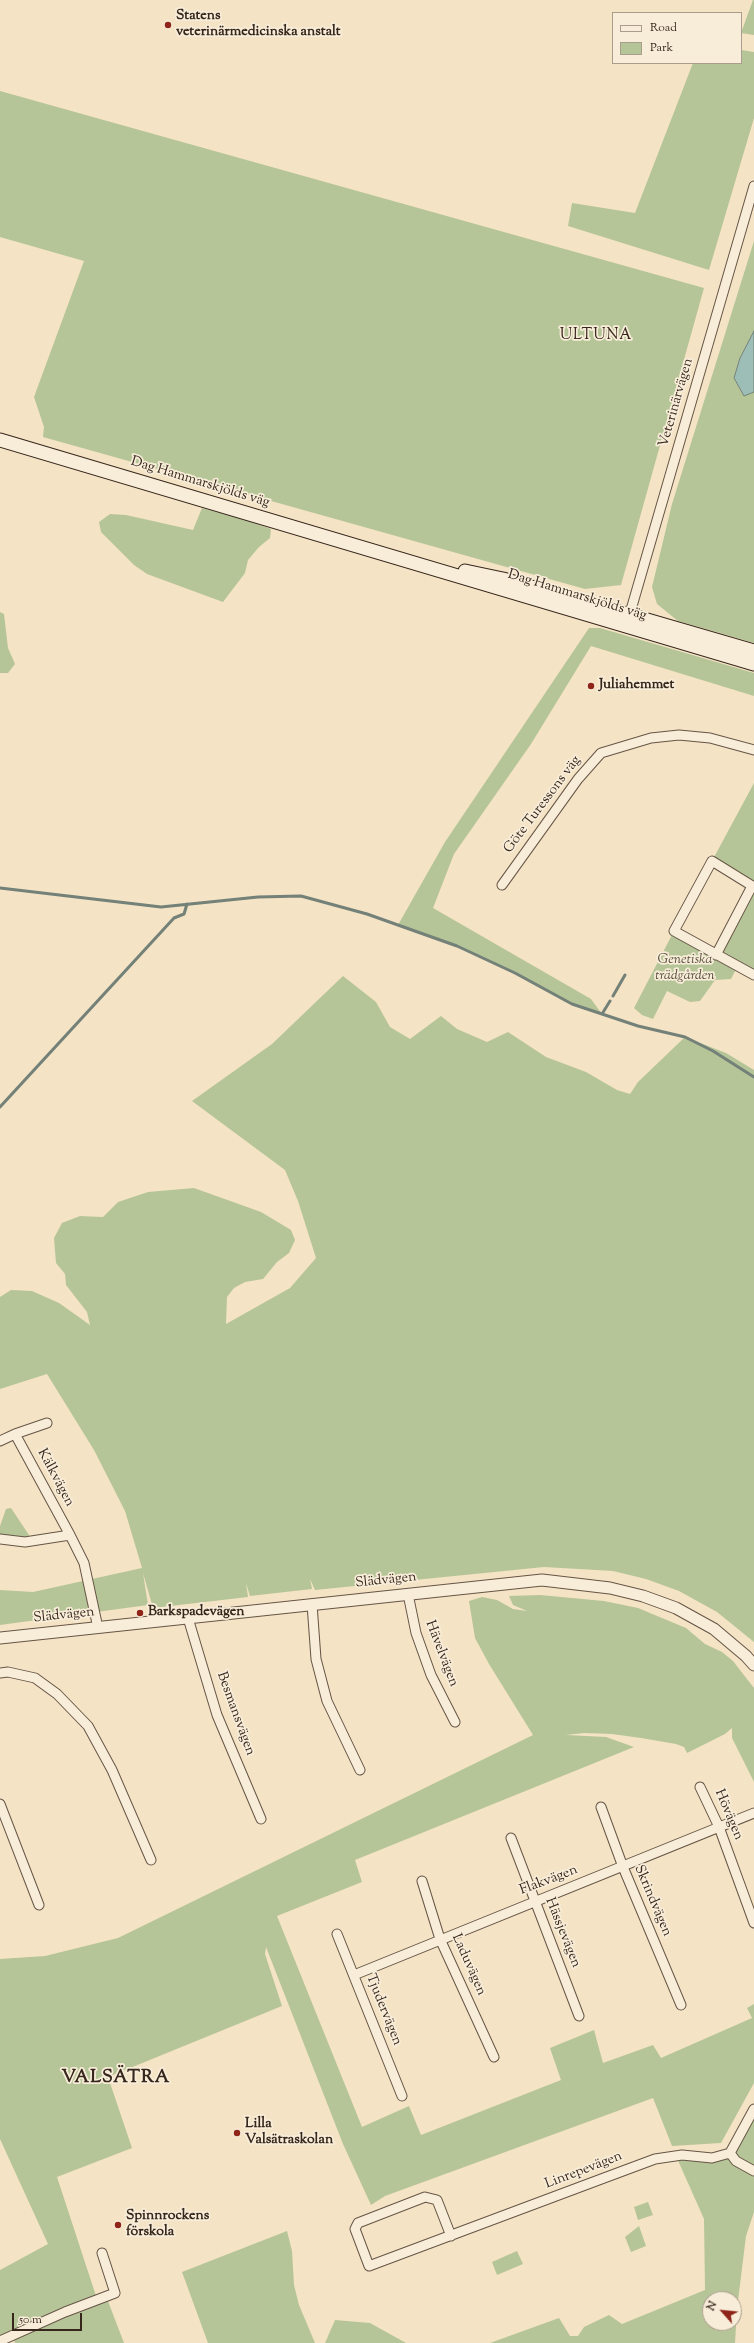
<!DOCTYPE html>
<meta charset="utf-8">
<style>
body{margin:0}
#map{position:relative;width:754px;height:2343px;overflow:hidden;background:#f4e3c4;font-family:"Sorts Mill Goudy",serif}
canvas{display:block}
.legend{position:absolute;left:612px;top:12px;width:130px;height:52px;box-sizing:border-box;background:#f8edd9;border:1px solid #aa9d8d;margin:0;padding:5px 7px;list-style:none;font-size:12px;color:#36261c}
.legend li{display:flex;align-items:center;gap:8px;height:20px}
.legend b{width:20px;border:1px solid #aa9d8d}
.north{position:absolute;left:702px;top:2291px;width:40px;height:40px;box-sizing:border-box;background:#f8edd9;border:1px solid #aa9d8d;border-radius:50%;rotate:297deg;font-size:11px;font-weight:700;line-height:16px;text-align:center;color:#36261c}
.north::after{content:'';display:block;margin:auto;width:14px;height:18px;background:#8f2418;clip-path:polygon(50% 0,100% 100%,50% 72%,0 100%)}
.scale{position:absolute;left:12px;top:2313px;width:70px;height:18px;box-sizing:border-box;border:2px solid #36261c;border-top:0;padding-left:5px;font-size:12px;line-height:14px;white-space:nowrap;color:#36261c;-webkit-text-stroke:3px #f8edd9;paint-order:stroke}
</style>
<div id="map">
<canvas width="754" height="2343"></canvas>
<ul class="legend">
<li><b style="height:5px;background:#f8edd9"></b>Road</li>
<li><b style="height:11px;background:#b6c598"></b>Park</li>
</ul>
<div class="north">N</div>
<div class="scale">50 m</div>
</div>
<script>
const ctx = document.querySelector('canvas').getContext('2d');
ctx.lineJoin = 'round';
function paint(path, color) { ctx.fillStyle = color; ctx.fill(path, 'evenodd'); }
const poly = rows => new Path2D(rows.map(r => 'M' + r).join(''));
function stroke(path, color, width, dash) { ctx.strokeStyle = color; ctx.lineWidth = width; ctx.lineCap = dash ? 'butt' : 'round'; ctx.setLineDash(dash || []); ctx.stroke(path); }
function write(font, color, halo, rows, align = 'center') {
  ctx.font = font + ' "Sorts Mill Goudy",serif'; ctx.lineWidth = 3.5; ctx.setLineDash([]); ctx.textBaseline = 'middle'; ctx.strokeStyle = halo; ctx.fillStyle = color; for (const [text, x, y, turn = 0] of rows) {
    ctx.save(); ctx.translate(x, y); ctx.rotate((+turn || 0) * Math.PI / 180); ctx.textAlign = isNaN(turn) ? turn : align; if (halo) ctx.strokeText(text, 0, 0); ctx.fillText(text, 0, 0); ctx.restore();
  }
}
paint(poly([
 [753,0,754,0,754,35,741,33],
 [741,50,754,52,754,118,709,270,568,226,572,203,635,213,693,63,741,63],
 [0,91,704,288,621,585,585,589,43,437,44,427,34,397,84,261,0,237],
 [754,241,754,331,740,358,734,378,744,396,754,392,754,643,678,621,657,604,652,587,672,504],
 [202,508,243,519,271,529,270,538,259,547,248,560,245,573,223,602,147,574,134,565,101,532,99,522,110,514,126,515,193,530],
 [0,612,4,614,8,648,15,664,8,673,0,673],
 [589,628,600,628,754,673,754,696,591,646,531,744,454,854,433,908,591,999,602,1014,572,1004,515,973,457,946,398,925,445,842],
 [754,783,754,975,737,967,731,979,715,980,700,1001,690,1002,667,991,653,1019,642,1015,634,1008,674,931,716,955,752,886,712,861],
 [343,976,376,1002,390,1027,410,1039,441,1016,457,1029,487,1042,508,1032,546,1057,586,1072,617,1090,630,1094,638,1082,685,1037,726,1053,754,1070,754,1642,717,1612,679,1591,646,1579,613,1571,544,1567,315,1590,310,1579,312,1589,250,1596,246,1583,248,1597,153,1608,143,1573,148,1605,0,1625,0,1590,33,1592,142,1568,125,1511,94,1450,47,1374,0,1389,0,1297,11,1290,32,1291,59,1303,90,1325,87,1312,66,1285,65,1274,56,1263,54,1238,62,1223,80,1216,103,1217,118,1202,148,1192,194,1188,261,1212,291,1230,295,1240,289,1253,277,1262,263,1279,245,1282,234,1288,227,1297,226,1324,290,1288,316,1258,298,1201,285,1170,192,1101,272,1044],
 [11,1508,31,1538,0,1535,0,1526,6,1509],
 [540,1595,604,1601,638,1608,686,1628,705,1644,722,1652,733,1661,754,1688,754,1782,732,1738,732,1728,725,1734,687,1753,684,1747,676,1744,641,1738,612,1734,584,1733,566,1735,606,1737,634,1747,355,1860,362,1882,277,1916,362,2127,409,2106,421,2135,561,2080,550,2048,594,2030,603,2063,653,2045,661,2058,752,2018,747,2008,754,2004,754,2083,721,2143,672,2146,653,2098,385,2196,371,2205,343,2144,266,1947,265,1954,282,2006,108,2077,132,2148,57,2177,97,2299,106,2296,124,2343,15,2343,13,2337,0,2341,0,2270,48,2244,0,2139,0,1959,45,1956,118,1938,533,1735,489,1664,475,1638,469,1601,482,1597,497,1600,513,1609,527,1611,513,1605,509,1596],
 [754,2109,754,2212,746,2236,737,2309,735,2343,490,2343,559,2318,570,2336,578,2336,584,2327,609,2315,622,2324,705,2290,704,2219,676,2156,730,2153],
 [710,2299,734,2299,734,2323,710,2323],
 [648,2202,653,2215,638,2220,634,2207],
 [639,2226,646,2246,631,2252,625,2237],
 [287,2231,292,2251,294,2285,299,2305,315,2343,208,2343,182,2272],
 [517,2251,523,2264,497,2275,492,2262],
 [335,2320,370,2323,406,2343,325,2343]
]), '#b6c598');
const water = poly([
 [754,331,754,392,744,396,734,378,740,358,754,331]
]);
paint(water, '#9cbeb6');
stroke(water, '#738178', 1);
stroke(poly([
 [0,888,161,907,258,897,301,896,367,914,457,946,515,973,572,1004,638,1026,685,1037,713,1051,754,1077],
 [613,996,625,975],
 [602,1014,610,1001],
 [0,1107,174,918,184,914,187,904]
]), '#738178', 3);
const minor = poly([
 [628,620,754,186],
 [502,885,578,779,601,753,651,738,679,735,710,738,754,750],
 [754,887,712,861,674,931,754,975],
 [716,955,752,886],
 [15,1434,47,1423],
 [0,1441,15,1434,70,1535,84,1563,98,1628],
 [0,1539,25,1542,70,1535],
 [408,1594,416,1633,431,1675,455,1722],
 [312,1604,316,1659,327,1701,360,1770],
 [188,1618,217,1715,261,1819],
 [0,1673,8,1672,35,1678,57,1694,88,1726,112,1770,151,1860],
 [700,1787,719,1827,754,1923],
 [0,1804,39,1905],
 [601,1807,623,1867,681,2005],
 [511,1838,579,2016],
 [422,1881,440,1939,494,2057],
 [337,1934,402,2096],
 [354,1975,754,1813],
 [730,2153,736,2161,754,2171],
 [451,2236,437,2200,425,2197,358,2223,355,2229,369,2266,604,2178,655,2159,682,2155,712,2158,730,2153,754,2109],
 [0,2341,65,2312,115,2293,102,2253]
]);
const tertiary = poly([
 [0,1638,542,1580,610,1588,643,1596,676,1608,714,1629,746,1656,754,1665]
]);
const secondary = poly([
 [0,440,754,664],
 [465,571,503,579,630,615,754,651]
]);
stroke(minor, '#665546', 11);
stroke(tertiary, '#665546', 13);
stroke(secondary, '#36261c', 15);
stroke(minor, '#f8edd9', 9);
stroke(tertiary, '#f8edd9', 11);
stroke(secondary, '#f8edd9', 13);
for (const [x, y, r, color] of [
 [168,25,4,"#8f2418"],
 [591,686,4,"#8f2418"],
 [140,1613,4,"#8f2418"],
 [237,2133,4,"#8f2418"],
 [118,2225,4,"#8f2418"]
]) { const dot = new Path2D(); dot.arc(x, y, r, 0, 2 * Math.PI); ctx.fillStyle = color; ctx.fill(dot); stroke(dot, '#f8edd9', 1.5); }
write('bold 14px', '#36261c', '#f8edd9', [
 ["Statens",176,17],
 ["veterinärmedicinska anstalt",176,33],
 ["Juliahemmet",599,686],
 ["Barkspadevägen",148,1613],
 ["Lilla",245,2125],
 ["Valsätraskolan",245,2141],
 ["Spinnrockens",126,2217],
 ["förskola",126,2233]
], 'left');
write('14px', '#36261c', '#f8edd9', [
 ["Veterinärvägen",677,403,-74],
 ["Dag Hammarskjölds väg",200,483,17],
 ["Dag Hammarskjölds väg",577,596,17],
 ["Göte Turessons väg",543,805,-53],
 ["Kälkvägen",55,1478,62],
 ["Slädvägen",386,1581,-6],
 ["Slädvägen",64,1616,-6],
 ["Hävelvägen",441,1654,69],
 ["Besmansvägen",235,1714,70],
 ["Hövägen",728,1815,67],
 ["Flakvägen",549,1881,-21],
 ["Skrindvägen",652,1901,67],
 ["Hässjevägen",562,1933,68],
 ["Laduvägen",468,1965,66],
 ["Tjudervägen",383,2010,68],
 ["Linrepevägen",584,2171,-21]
]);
write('italic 14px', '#564e3b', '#f8edd9', [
 ["Genetiska",685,961],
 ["trädgården",685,977]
]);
ctx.letterSpacing = '1px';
write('15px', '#36261c', '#f8edd9', [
 ["ULTUNA",596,336]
]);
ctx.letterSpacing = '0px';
ctx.letterSpacing = '1px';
write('bold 18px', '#36261c', '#f8edd9', [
 ["VALSÄTRA",116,2079]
]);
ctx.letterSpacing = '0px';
</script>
